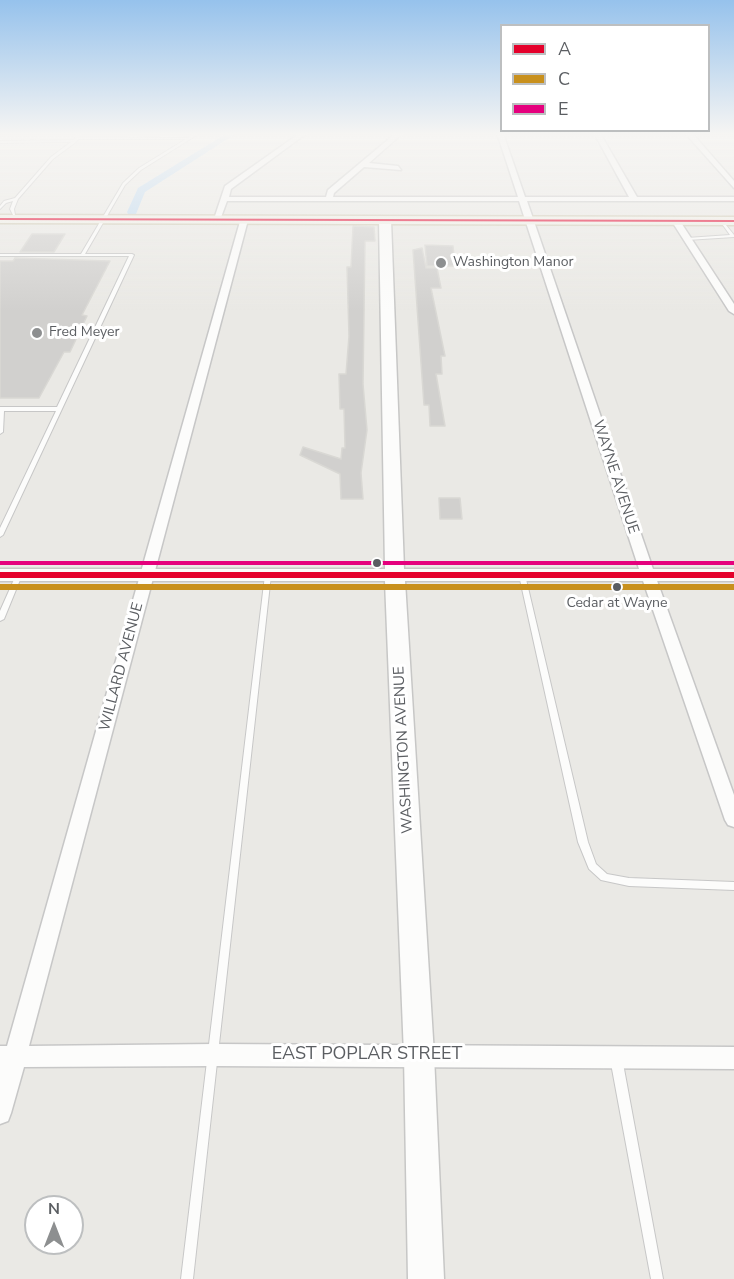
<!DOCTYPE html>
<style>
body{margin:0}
#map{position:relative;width:734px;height:1279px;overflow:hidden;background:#eae9e5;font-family:"Nunito Sans",sans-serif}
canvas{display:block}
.legend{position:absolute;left:500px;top:24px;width:210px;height:108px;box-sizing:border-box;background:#fff;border:2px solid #bdbfc0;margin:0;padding:8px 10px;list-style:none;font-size:18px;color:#5b5e62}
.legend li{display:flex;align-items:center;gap:12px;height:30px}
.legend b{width:30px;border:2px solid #bdbfc0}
.north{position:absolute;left:24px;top:1195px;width:60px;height:60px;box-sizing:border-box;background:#fff;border:2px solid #bdbfc0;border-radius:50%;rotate:0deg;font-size:16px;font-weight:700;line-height:24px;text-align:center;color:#5b5e62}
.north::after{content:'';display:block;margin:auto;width:21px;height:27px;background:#8d8f90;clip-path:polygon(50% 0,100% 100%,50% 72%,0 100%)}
</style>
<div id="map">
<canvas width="734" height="1279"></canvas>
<ul class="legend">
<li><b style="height:8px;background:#e4002b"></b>A</li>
<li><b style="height:8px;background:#c8901d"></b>C</li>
<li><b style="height:8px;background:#e5007d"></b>E</li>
</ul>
<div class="north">N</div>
</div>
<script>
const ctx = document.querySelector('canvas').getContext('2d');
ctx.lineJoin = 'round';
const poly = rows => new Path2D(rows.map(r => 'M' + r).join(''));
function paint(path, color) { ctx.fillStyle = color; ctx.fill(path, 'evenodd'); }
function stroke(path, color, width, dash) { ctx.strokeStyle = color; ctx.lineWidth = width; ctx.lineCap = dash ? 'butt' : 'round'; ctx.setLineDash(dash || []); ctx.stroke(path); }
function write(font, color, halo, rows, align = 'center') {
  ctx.font = font + ' "Nunito Sans",sans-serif'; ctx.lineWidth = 6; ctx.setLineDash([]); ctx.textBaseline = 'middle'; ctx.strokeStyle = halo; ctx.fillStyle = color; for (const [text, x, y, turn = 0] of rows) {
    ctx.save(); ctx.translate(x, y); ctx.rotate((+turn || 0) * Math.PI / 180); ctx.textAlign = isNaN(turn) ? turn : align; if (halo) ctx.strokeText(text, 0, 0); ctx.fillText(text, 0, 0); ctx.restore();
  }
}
paint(poly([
 [227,133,237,133,145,192,136,214,128,214,127,212,138,188,227,133]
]), '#bcd8f1');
const building = poly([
 [353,226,374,227,375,241,365,241,363,384,367,430,361,473,363,499,341,499,340,474,300,455,303,447,341,459,342,448,345,448,344,409,340,409,339,374,346,374,349,336,347,267,351,267,353,226],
 [32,234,65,234,54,252,20,252,32,234],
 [425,245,453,246,455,266,427,266,425,245],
 [422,248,426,268,437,268,441,288,431,288,445,356,441,356,442,374,436,374,445,426,430,426,429,405,424,405,413,250,422,248],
 [15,258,110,261,82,315,87,316,70,352,64,352,39,398,0,398,0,261,13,261,15,258],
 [439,498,460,498,462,519,440,519,439,498]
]);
paint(building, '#d1d0ce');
stroke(building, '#d9d8d4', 1.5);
const lane = poly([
 [78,133,81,134,79,137,188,138,196,133,200,133,141,170,125,185,85,254,132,254,134,255,3,535,0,537,0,528,56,411,4,411,3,432,0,434,0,407,57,407,129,256,0,256,0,254,81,254,123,183,139,168,186,139,78,139,76,142,53,159,18,199,14,209,15,215,13,215,10,209,13,201,6,203,0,209,0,206,4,201,15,198,51,157,71,142,0,143,0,141,74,140,78,133],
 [722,220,734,235,734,237,687,240,685,239,687,238,730,235,720,221,722,220],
 [19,573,22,575,4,619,0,621,0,611,16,575,19,573],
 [268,573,271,575,193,1279,181,1279,265,575,268,573],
 [522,573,525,575,588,842,596,864,607,874,629,878,734,882,734,890,629,886,601,880,589,869,578,842,519,575,522,573],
 [616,1053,620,1054,622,1058,663,1279,651,1279,610,1058,612,1054,616,1053]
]);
const street = poly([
 [300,133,307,133,231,189,229,197,326,197,328,190,396,133,403,133,369,163,398,166,401,170,364,167,334,193,333,197,518,197,497,133,503,133,525,197,629,197,594,133,600,133,637,197,734,197,734,201,527,201,655,575,734,795,734,827,728,825,725,820,641,575,519,201,227,201,220,220,213,222,225,186,300,133],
 [685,133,692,133,734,181,734,188,685,133],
 [241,218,248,220,29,1046,214,1044,734,1047,734,1069,214,1066,24,1067,11,1113,8,1121,0,1124,0,1046,7,1046,241,218],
 [672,218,678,218,734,304,734,314,729,311,671,220,672,218]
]);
const secondary = poly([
 [385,217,391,220,404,569,734,569,734,581,405,581,434,1055,444,1279,408,1279,404,1055,385,581,0,581,0,569,385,569,379,220,385,217]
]);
const primary = poly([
 [0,215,734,217,734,225,0,223,0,215]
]);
stroke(lane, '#c7c7c7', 2);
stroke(street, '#c7c7c7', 3);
stroke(secondary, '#c7c7c6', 3);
stroke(primary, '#d0cab5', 3);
paint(lane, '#fcfcfb');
paint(street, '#fcfcfb');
paint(secondary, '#fcfcfb');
paint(primary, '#f1f0e8');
paint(poly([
 [0,218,734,220,734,222,0,220,0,218],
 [0,572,734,572,734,578,0,578,0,572]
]), '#e4002b');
paint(poly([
 [0,584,734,584,734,590,0,590,0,584]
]), '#c8901d');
paint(poly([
 [0,561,734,561,734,565,0,565,0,561]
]), '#e5007d');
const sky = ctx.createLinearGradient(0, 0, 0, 312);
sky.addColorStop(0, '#96c2ec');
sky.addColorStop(0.43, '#f6f5f3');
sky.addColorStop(1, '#f6f5f300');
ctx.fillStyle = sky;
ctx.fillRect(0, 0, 734, 312);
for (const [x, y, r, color] of [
 [441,263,6,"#8d8f90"],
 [37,333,6,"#8d8f90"],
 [377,563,5,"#5b5e62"],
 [617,587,5,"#5b5e62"]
]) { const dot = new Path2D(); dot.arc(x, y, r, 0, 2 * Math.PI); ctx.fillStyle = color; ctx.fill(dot); stroke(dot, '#fff', 2); }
write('14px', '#5b5e62', '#fff', [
 ["Washington Manor",453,263],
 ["Fred Meyer",49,333]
], 'left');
write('14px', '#5b5e62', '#fff', [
 ["Cedar at Wayne",617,604]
]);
write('15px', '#5b5e62', '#fff', [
 ["WAYNE AVENUE",615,477,72],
 ["WILLARD AVENUE",122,667,-75],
 ["WASHINGTON AVENUE",404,750,-93]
]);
write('18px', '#5b5e62', '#fff', [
 ["EAST POPLAR STREET",367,1055]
]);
</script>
